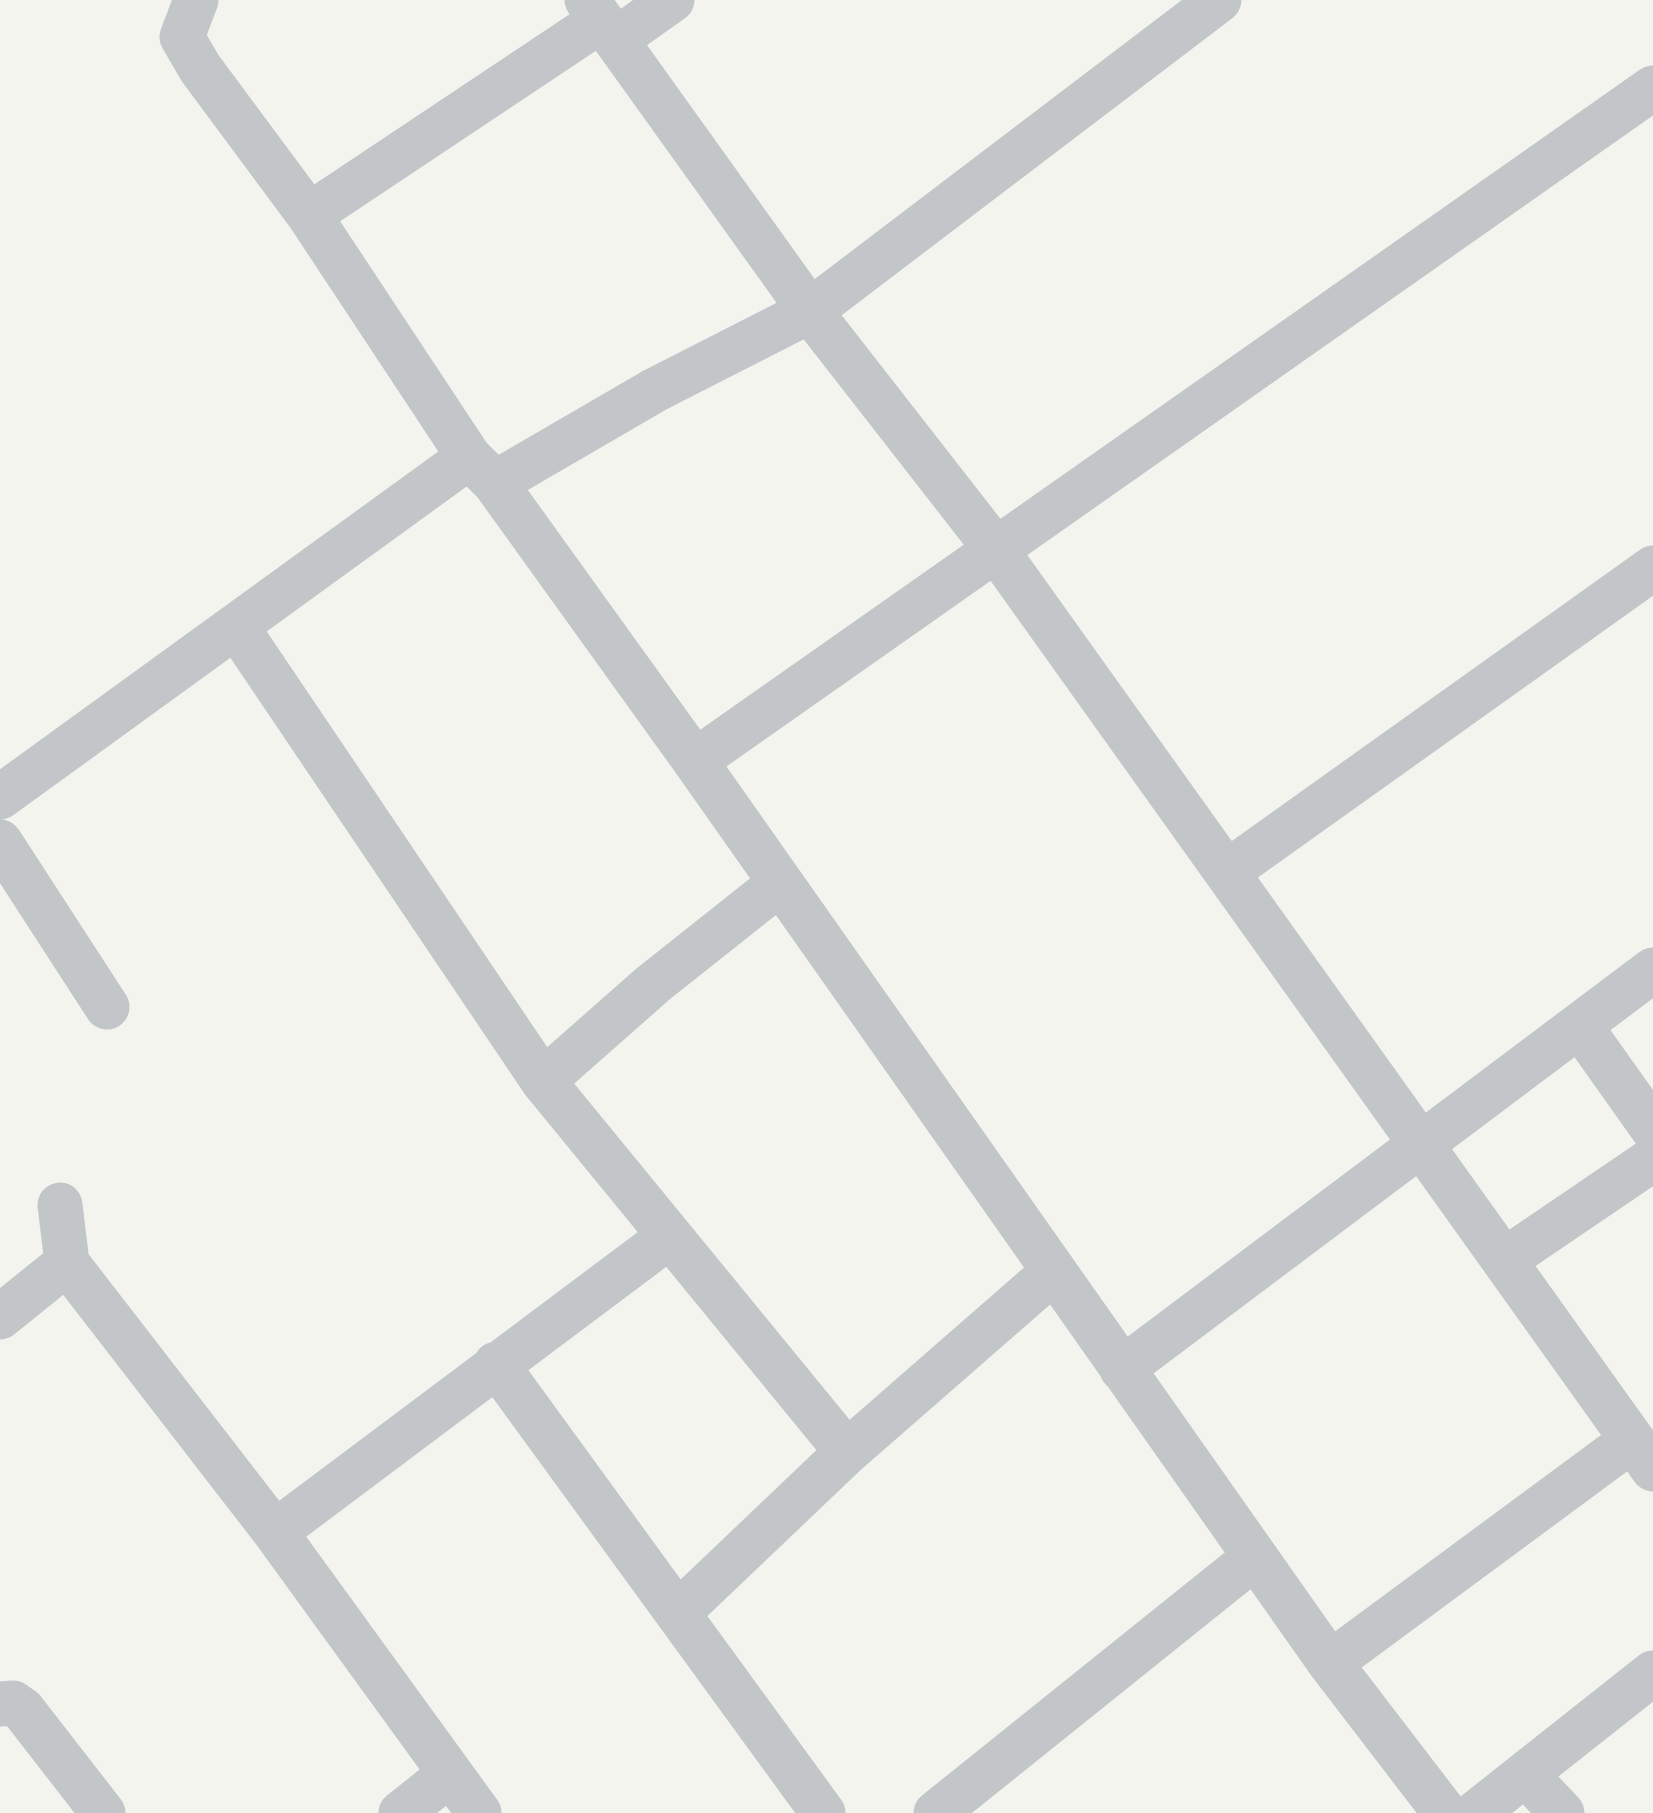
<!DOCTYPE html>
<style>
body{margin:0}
canvas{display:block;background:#f4f4ef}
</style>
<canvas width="1653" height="1813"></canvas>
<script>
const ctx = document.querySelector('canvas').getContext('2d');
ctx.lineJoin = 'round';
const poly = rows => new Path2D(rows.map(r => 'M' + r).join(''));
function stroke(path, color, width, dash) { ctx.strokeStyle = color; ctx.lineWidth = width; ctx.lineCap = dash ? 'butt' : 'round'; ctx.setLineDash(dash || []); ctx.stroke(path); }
stroke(poly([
 [196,0,182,37,200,68,309,215,469,457,495,483,695,761,1330,1663,1445,1813],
 [587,0,810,311,994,547,1653,1469],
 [617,39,672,0],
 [309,215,600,21],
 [495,483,655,390,810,311,1219,0],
 [238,629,543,1081,847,1452],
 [695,761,1653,88],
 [0,797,469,457],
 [0,842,107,1007],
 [1227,872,1653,568],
 [1580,1026,1653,1129],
 [543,1081,653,984,779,884],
 [60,1205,67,1263],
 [1506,1259,1653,1159],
 [0,1317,67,1263,275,1532,479,1813],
 [496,1364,823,1813],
 [1122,1369,1653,970],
 [275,1532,670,1236],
 [678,1613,847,1452,1052,1273],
 [1330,1663,1632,1440],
 [0,1704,13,1703,23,1710,103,1813],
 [1525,1774,1562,1813],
 [401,1813,450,1774],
 [936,1813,1255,1557],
 [1476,1813,1653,1673]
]), '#c3c6c9', 45);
</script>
